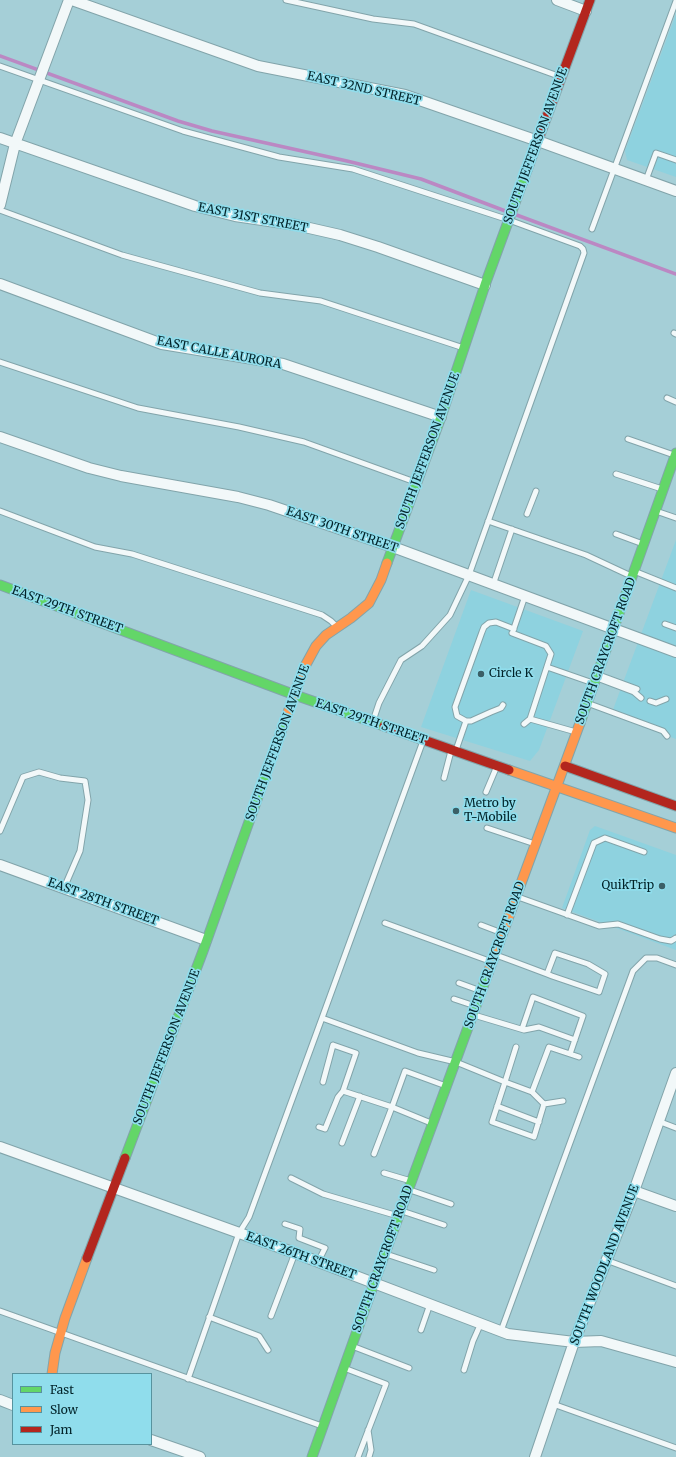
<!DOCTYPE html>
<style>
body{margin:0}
#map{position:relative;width:676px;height:1457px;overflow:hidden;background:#a5cfd7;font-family:Merriweather,serif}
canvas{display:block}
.legend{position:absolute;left:12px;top:1373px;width:140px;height:72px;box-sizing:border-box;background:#90ddec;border:1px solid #57939e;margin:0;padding:5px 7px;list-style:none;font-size:12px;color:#022329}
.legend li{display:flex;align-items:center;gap:8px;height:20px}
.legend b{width:20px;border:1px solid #57939e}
</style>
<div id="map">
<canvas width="676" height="1457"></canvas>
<ul class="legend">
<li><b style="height:5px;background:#63d668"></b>Fast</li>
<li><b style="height:5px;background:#ff974d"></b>Slow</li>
<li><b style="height:5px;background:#b3261e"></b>Jam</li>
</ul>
</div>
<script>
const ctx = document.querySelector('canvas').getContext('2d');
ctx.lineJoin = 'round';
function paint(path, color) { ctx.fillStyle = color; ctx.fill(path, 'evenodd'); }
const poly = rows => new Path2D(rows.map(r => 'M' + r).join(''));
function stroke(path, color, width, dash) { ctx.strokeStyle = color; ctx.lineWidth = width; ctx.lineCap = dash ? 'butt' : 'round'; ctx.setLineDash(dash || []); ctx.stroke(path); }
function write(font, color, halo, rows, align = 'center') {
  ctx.font = font + ' Merriweather,serif'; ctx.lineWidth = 3.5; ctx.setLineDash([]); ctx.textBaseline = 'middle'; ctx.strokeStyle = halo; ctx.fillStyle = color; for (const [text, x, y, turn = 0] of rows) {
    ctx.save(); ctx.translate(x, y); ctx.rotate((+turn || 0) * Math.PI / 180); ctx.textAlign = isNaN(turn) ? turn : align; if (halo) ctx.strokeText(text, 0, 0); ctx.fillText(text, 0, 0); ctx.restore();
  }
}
paint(poly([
 [676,14,676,177,627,160,625,151],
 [676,540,676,739,611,715],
 [471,590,583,631,539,750,530,761,421,727],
 [595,826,676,855,676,950,562,908,590,830]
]), '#8ed2df');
stroke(poly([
 [0,56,178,121,212,131,347,161,421,179,508,212],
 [514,214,676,274]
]), '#bb88c3', 3.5);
const lane = poly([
 [286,0,373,19,414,24,561,77],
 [0,66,183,131,279,157,353,169,509,220,580,246,583,249,584,253,469,575,450,615,422,646,401,660,379,703,373,721],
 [646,180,656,153,676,160],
 [0,210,122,255,260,293,321,301,464,348],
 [592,229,676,1],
 [674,333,676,334],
 [0,362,138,408,239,427,304,442,415,482],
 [667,398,676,402],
 [628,439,674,455],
 [616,474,662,489],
 [0,511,95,547,132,554,322,615,331,621,337,627],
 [656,511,676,518],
 [527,514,536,491],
 [488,521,586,555,631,576],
 [616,534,643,544],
 [634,571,676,588],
 [493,585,512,529],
 [665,624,676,628],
 [513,631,525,596],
 [512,633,546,646,551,654,530,719,524,724],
 [547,667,593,683],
 [599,675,637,689],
 [597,678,634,692,641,698],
 [650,701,656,703,666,699],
 [587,703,663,731,667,736],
 [530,719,576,732],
 [466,721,457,716,455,707,482,632,484,627,489,623,496,622,514,629],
 [456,750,466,721,471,721,491,712,501,708,503,705],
 [444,778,451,751],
 [486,792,497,766],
 [487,828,535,844],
 [0,831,23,777,39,772,60,778,85,781,88,800,80,851,64,888],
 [518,897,599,926,618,924,660,939,671,941,676,938],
 [567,915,594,843,605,838,644,852],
 [385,923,492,962],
 [481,925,502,933],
 [496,955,515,962,547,974,552,976,599,992,605,974,588,964,555,953,547,974],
 [459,983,481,991],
 [454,999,475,1006],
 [474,1015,524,1030,539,1027,575,1040],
 [322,1018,423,741],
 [522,1029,533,997,583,1016,570,1054,549,1047,532,1092],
 [570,1054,579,1057],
 [323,1082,333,1045,356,1053,343,1091,392,1107,374,1154],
 [544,1104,563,1101],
 [497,1106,539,1122],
 [658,1121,676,1128],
 [431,1123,392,1107,405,1071,446,1086],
 [319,1127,325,1129,338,1097,343,1091],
 [342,1143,360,1096],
 [384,1173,411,1181],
 [291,1178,323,1194,398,1216],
 [410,1190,451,1204],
 [402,1211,444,1225],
 [285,1224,300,1229,299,1238,325,1248,318,1262],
 [386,1254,434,1270],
 [606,1260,676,1286],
 [0,1311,322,1426],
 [271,1316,295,1253],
 [209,1317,259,1336,268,1350],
 [421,1330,430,1304],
 [501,1331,633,971,646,958,657,958,676,965],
 [352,1346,409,1368],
 [344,1368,386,1384,358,1457],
 [464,1370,473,1341,481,1323],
 [188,1379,239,1233,249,1217,322,1018,418,1053,456,1062,505,1082,532,1092,544,1104,534,1137,492,1122,505,1082,516,1047],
 [553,1404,676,1448],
 [368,1430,371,1450,369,1457]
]);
const street = poly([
 [72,0,258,66,405,95,538,141,676,191],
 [557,0,586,11],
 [0,138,195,206,235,216,296,225,340,235,378,247,485,285],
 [0,205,15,144,69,0],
 [0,284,162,344,283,364,441,417],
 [0,437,89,468,121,476,238,497,269,505,393,547,676,652],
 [0,865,206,940],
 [0,1147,295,1253,508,1334,574,1342,601,1341,676,1362],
 [634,1191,676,1206],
 [0,1400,13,1405],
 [151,1440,200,1457],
 [535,1457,574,1342,634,1191,676,1073]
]);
const fast = poly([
 [387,563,441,417,486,282,527,170],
 [0,585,295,695,384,726],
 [580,723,676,453],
 [125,1158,203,951,287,715],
 [312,1457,377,1275,488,973]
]);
const slow = poly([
 [287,715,304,668,316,646,326,635,351,618,369,603,381,580,387,563],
 [509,770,676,828],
 [488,973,580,723],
 [52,1374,55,1353,65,1318,87,1258]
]);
const jam = poly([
 [527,170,590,0],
 [384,726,509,770],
 [565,766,676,806],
 [87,1258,125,1158]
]);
stroke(lane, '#82a4aa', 7);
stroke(street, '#82a4aa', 12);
stroke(fast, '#82a4aa', 11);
stroke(slow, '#82a4aa', 11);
stroke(jam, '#82a4aa', 11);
stroke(lane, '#f2f8f9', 5);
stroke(street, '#f2f8f9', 10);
stroke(fast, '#63d668', 9);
stroke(slow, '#ff974d', 9);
stroke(jam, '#b3261e', 9);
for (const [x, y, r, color] of [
 [481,674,4,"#3b5f66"],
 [456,811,4,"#3b5f66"],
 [662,886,4,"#3b5f66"]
]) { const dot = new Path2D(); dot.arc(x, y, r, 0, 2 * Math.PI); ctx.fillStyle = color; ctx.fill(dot); stroke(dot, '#90ddec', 1.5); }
write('12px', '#022329', '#90ddec', [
 ["EAST 32ND STREET",364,89,13],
 ["SOUTH JEFFERSON AVENUE",536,146,-70],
 ["EAST 31ST STREET",253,218,11],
 ["EAST CALLE AURORA",219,353,11],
 ["SOUTH JEFFERSON AVENUE",428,451,-70],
 ["EAST 30TH STREET",342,530,19],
 ["EAST 29TH STREET",67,610,20],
 ["SOUTH CRAYCROFT ROAD",606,651,-70],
 ["EAST 29TH STREET",371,722,19],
 ["SOUTH JEFFERSON AVENUE",278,743,-70],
 ["EAST 28TH STREET",103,902,20],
 ["SOUTH CRAYCROFT ROAD",495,955,-70],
 ["SOUTH JEFFERSON AVENUE",167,1047,-69],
 ["EAST 26TH STREET",301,1256,20],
 ["SOUTH CRAYCROFT ROAD",383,1259,-70],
 ["SOUTH WOODLAND AVENUE",605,1265,-69]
]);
write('12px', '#022329', '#90ddec', [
 ["Circle K",489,674],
 ["Metro by",464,804],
 ["T-Mobile",464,818],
 ["QuikTrip",654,886,"right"]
], 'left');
</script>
